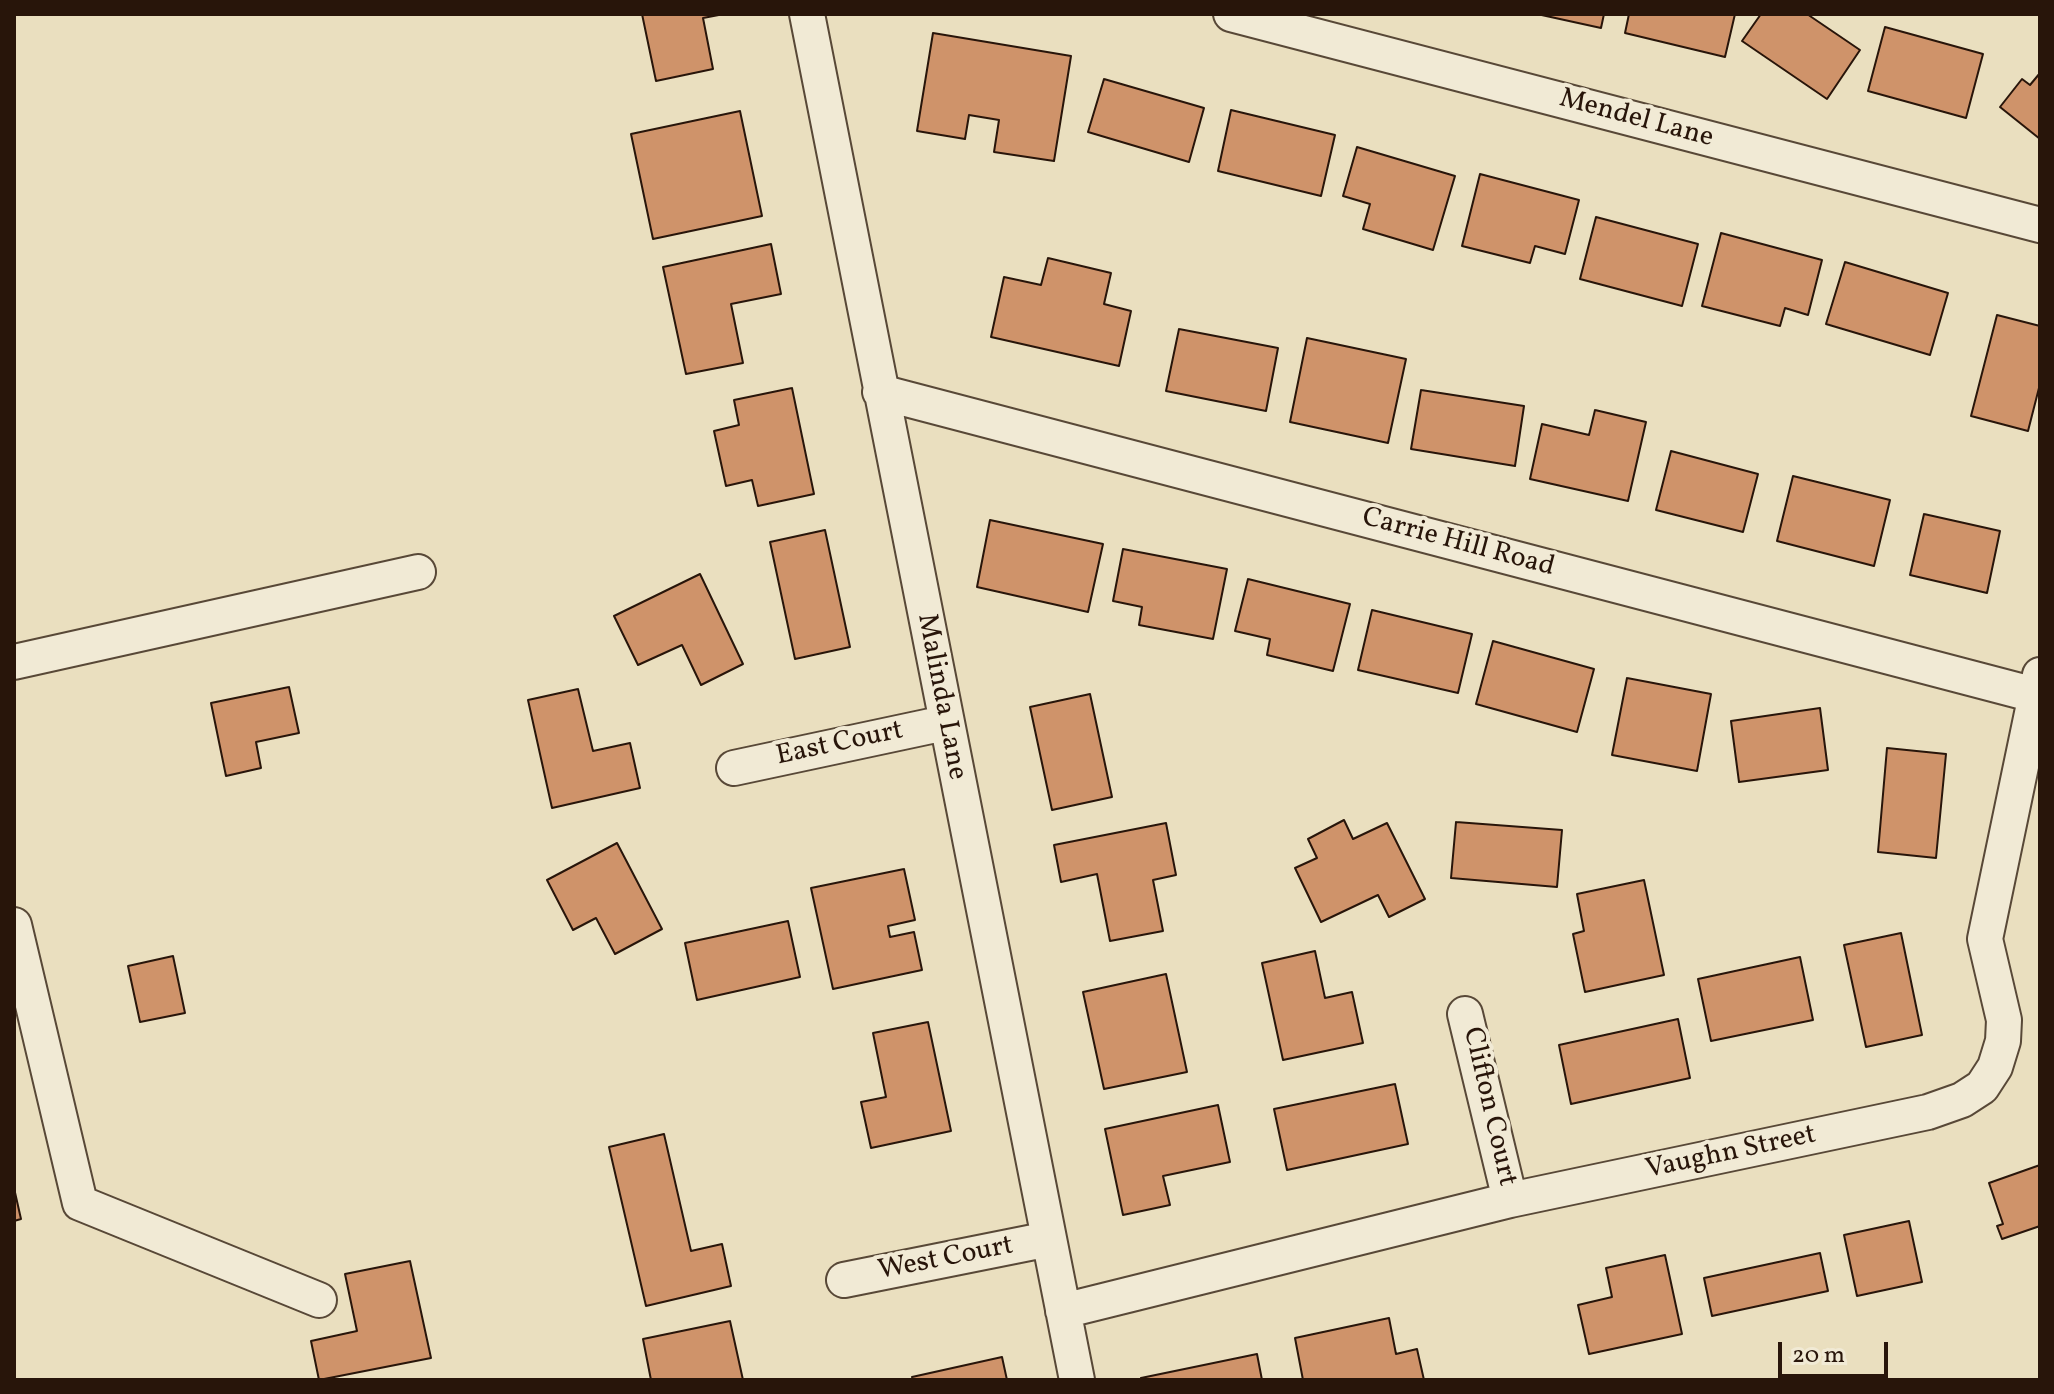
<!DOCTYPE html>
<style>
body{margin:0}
#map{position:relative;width:2054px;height:1394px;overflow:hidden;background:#eadfbf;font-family:Vollkorn,serif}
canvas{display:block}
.frame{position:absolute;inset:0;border:16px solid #28150a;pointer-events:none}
.scale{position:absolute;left:1778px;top:1342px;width:110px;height:36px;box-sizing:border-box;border:4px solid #28150a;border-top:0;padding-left:10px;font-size:24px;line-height:28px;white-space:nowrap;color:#28150a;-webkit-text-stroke:6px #f1ead5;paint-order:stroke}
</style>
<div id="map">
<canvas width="2054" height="1394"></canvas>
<div class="frame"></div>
<div class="scale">20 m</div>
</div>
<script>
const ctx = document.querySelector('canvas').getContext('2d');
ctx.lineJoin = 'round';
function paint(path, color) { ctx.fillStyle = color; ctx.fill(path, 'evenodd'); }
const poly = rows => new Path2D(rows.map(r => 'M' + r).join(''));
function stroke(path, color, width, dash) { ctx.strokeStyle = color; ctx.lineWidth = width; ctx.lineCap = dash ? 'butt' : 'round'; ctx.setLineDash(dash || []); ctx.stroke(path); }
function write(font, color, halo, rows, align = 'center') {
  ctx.font = font + ' Vollkorn,serif'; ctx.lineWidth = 8; ctx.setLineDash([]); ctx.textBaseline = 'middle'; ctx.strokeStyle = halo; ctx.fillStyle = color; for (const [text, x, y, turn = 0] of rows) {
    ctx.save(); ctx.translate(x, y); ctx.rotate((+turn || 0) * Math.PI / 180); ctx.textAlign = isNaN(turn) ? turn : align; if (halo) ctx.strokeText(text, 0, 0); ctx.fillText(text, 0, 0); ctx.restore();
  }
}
const building = poly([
 [642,14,724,14,703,18,713,69,656,81,642,14],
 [1537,14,1604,14,1601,28,1537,14],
 [1629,14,1735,14,1725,57,1625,33,1629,14],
 [1761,14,1807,14,1860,50,1827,99,1742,41,1761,14],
 [1885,27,1983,54,1966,118,1868,91,1885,27],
 [933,33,1071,56,1054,161,994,152,999,120,969,115,965,139,917,131,933,33],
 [2040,73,2040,139,2000,107,2022,79,2030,85,2040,73],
 [1104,79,1204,108,1189,162,1088,132,1104,79],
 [1231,110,1335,135,1321,196,1218,171,1231,110],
 [740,111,762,216,653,239,631,134,740,111],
 [1357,147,1455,176,1433,250,1363,229,1370,204,1343,196,1357,147],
 [1480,174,1579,200,1565,254,1535,246,1530,263,1462,246,1480,174],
 [1596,217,1698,244,1682,306,1580,279,1596,217],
 [1721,233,1822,260,1808,315,1785,308,1780,326,1702,306,1721,233],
 [771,244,781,294,731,304,743,363,686,374,663,267,771,244],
 [1048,258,1111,273,1104,304,1131,311,1119,366,991,337,1004,277,1041,285,1048,258],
 [1845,262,1948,293,1930,355,1826,324,1845,262],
 [1997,315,2040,326,2040,384,2028,431,1971,416,1997,315],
 [1179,329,1278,348,1266,411,1166,391,1179,329],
 [1307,338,1406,359,1388,443,1290,422,1307,338],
 [792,388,814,494,758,506,752,480,726,486,714,431,739,425,734,400,792,388],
 [1421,390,1524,406,1515,466,1411,449,1421,390],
 [1595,410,1646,422,1628,501,1530,479,1542,424,1589,435,1595,410],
 [1671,451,1758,474,1743,532,1656,510,1671,451],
 [1793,476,1890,500,1874,566,1777,541,1793,476],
 [1924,514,2000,531,1987,593,1910,575,1924,514],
 [990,520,1103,544,1088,612,977,587,990,520],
 [825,530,850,647,795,659,770,542,825,530],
 [1123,549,1227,569,1213,639,1139,625,1142,607,1113,601,1123,549],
 [700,574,743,664,701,685,682,645,638,665,614,616,700,574],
 [1248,579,1350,604,1333,671,1267,655,1270,639,1235,631,1248,579],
 [1372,610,1472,634,1458,693,1358,670,1372,610],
 [1493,641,1594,669,1577,732,1476,704,1493,641],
 [1627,678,1711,694,1697,771,1612,755,1627,678],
 [289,687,299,733,256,742,261,768,226,776,211,703,289,687],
 [578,689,593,751,630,743,640,788,552,808,528,700,578,689],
 [1090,694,1112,797,1052,810,1030,707,1090,694],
 [1820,708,1828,770,1739,782,1731,721,1820,708],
 [1887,748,1946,754,1936,858,1878,852,1887,748],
 [1344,820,1353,839,1387,823,1425,899,1389,917,1378,895,1321,922,1295,868,1317,858,1308,839,1344,820],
 [1456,822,1562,830,1557,887,1451,878,1456,822],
 [1166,823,1176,875,1153,880,1163,931,1110,941,1097,874,1061,882,1054,845,1166,823],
 [617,843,662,929,615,954,596,918,573,930,547,880,617,843],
 [904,869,915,920,888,926,890,937,914,932,922,970,833,989,811,888,904,869],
 [1644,880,1664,975,1585,992,1573,934,1584,931,1577,894,1644,880],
 [788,921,800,977,697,1000,685,943,788,921],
 [1901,933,1922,1035,1866,1047,1844,945,1901,933],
 [1315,951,1325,998,1352,992,1363,1043,1283,1060,1262,963,1315,951],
 [173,956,185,1013,140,1022,128,966,173,956],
 [1800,957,1813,1020,1711,1041,1698,979,1800,957],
 [1166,974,1187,1072,1104,1089,1083,992,1166,974],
 [1678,1019,1690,1078,1571,1104,1559,1045,1678,1019],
 [928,1022,951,1131,871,1148,861,1102,886,1097,873,1033,928,1022],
 [1395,1084,1408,1144,1287,1170,1274,1109,1395,1084],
 [1218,1105,1230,1162,1163,1176,1170,1205,1123,1215,1105,1129,1218,1105],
 [664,1134,691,1251,722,1244,731,1286,646,1306,609,1147,664,1134],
 [2040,1165,2040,1226,2002,1239,1997,1226,2003,1224,1989,1183,2040,1165],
 [14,1188,21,1219,14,1221,14,1188],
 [1909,1221,1922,1282,1857,1296,1844,1235,1909,1221],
 [1820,1253,1828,1291,1712,1316,1704,1278,1820,1253],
 [1665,1255,1682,1334,1589,1354,1578,1305,1612,1297,1606,1268,1665,1255],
 [410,1261,431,1358,319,1380,311,1341,357,1331,345,1274,410,1261],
 [1389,1318,1396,1354,1417,1349,1424,1380,1303,1380,1295,1338,1389,1318],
 [730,1321,743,1380,651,1380,643,1339,730,1321],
 [1257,1354,1262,1380,1142,1380,1141,1378,1257,1354],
 [1002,1357,1007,1380,913,1380,912,1377,1002,1357]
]);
paint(building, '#cf936a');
stroke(building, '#28150a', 2);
const street = poly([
 [807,14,1077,1380],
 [1231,14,2040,225],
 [880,392,2035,695],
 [14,662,418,572],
 [734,768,945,723],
 [14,925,80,1203,319,1300],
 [1465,1014,1510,1200],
 [844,1280,1049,1239],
 [1063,1311,1510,1200,1928,1112,1962,1100,1982,1087,1995,1067,2003,1041,2004,1020,1985,939,2040,675]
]);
stroke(street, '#584837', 38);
stroke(street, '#f1ead5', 34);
write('28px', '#28150a', '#f1ead5', [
 ["Mendel Lane",1636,120,15],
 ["Carrie Hill Road",1458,544,15],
 ["Malinda Lane",940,697,79],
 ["East Court",840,745,-12],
 ["Clifton Court",1488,1107,77],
 ["Vaughn Street",1731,1154,-12],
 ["West Court",946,1260,-11]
]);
</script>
